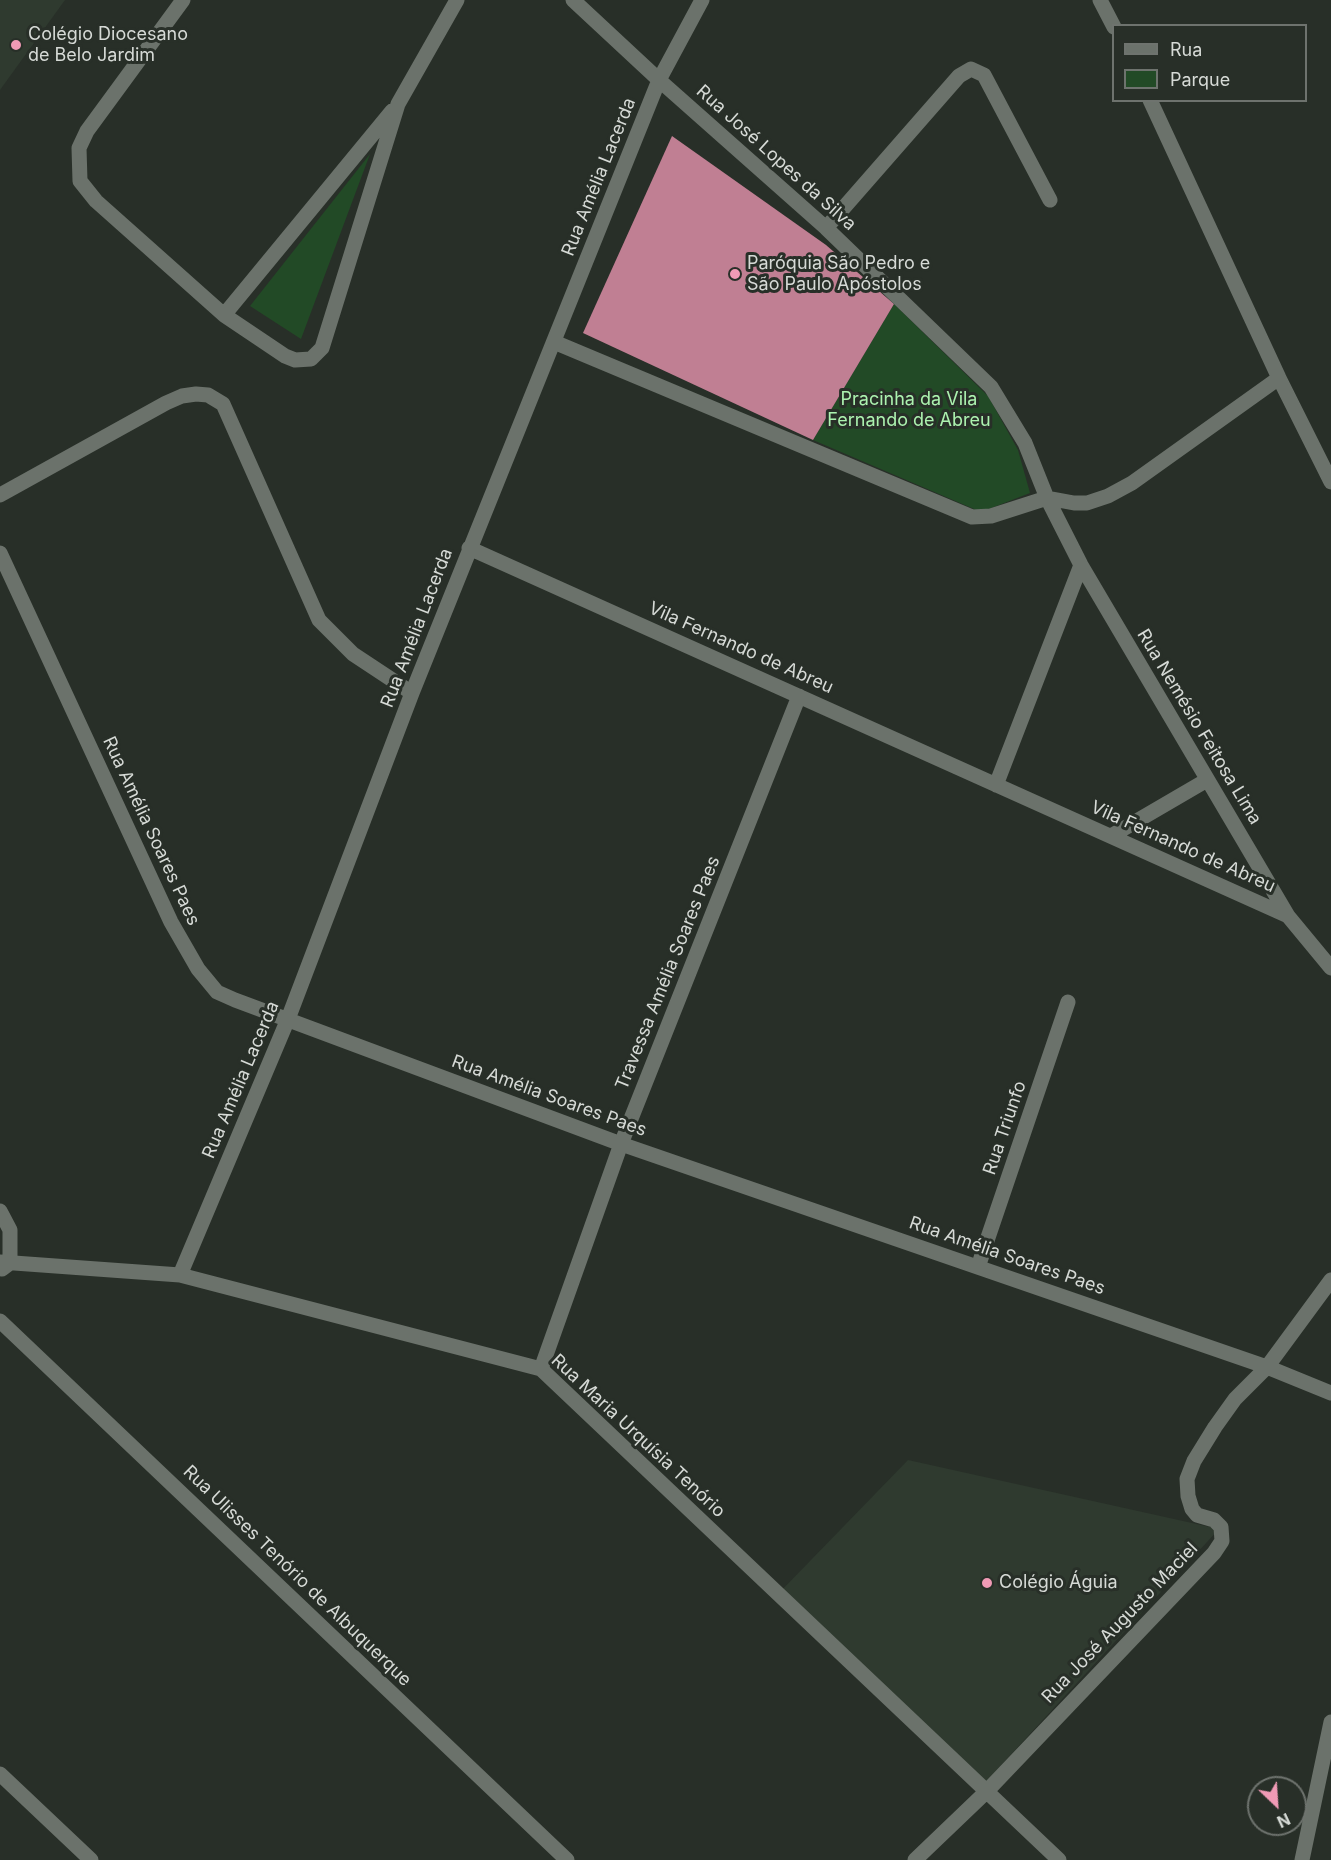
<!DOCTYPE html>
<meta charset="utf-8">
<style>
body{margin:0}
#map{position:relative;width:1331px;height:1860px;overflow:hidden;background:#282f28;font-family:Inter,sans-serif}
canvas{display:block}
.legend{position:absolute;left:1112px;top:24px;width:195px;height:78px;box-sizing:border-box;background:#282f28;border:2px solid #6e736e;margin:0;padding:8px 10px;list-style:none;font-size:18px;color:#d6dad6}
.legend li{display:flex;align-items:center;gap:12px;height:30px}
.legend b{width:30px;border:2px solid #6e736e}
.north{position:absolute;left:1247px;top:1776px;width:60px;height:60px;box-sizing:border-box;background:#282f28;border:2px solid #6e736e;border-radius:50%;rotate:155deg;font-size:16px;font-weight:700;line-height:24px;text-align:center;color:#d6dad6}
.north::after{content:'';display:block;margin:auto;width:21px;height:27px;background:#f09ab5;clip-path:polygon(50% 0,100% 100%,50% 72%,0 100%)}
</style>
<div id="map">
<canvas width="1331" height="1860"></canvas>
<ul class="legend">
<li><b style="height:8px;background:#6b726b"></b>Rua</li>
<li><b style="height:16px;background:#224a26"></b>Parque</li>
</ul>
<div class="north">N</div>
</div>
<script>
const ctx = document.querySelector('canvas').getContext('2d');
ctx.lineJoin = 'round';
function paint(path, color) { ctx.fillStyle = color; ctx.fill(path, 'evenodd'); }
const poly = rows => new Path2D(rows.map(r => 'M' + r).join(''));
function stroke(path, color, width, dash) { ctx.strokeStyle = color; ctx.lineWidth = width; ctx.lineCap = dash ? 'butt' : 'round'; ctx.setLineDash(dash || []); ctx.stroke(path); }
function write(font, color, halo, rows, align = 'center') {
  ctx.font = font + ' Inter,sans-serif'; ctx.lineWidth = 6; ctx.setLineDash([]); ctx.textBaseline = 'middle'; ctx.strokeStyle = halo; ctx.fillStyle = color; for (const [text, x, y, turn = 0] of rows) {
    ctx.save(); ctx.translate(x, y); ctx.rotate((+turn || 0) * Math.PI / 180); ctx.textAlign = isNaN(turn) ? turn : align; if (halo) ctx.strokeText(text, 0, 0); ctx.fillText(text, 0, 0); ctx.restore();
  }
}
paint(poly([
 [0,0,65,0,0,90],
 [908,1460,1219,1529,981,1787,778,1594]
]), '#2f3a2f');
paint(poly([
 [370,154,301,339,250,306],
 [894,304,988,396,1018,450,1030,493,981,512,813,440]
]), '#224a26');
paint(poly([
 [672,136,826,245,894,304,813,440,583,333]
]), '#c07f93');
stroke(poly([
 [183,0,87,131,79,148,80,181,96,201,224,315,285,356,295,360,311,359,322,348,398,104,457,0],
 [573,0,659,80,826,228,991,387,1025,443,1047,498,1081,565,1288,916,1331,968],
 [1100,0,1114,27],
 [1150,100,1279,378,1331,482],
 [826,228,959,76,971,69,984,75,1050,200],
 [224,315,392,111],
 [554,342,972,517,991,516,1047,498],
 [0,495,166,403,182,396,196,394,208,395,223,404,319,620,353,654,412,693],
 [1047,498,1074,503,1087,503,1108,496,1132,483,1279,378],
 [469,548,1288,916],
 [0,553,171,922,198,969,217,992,235,1000,621,1144,1267,1367,1331,1393],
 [996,785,1081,565],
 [1111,836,1207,780],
 [0,1211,10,1230,10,1263,2,1269],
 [0,1262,180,1275,541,1369,1059,1860],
 [978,1267,1068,1002],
 [180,1275,288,1019,412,693,659,80,702,0],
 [0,1321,567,1860],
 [541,1369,621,1144,799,696],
 [0,1774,91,1860],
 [915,1860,986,1792,1214,1553,1222,1541,1221,1527,1214,1520,1197,1515,1192,1509,1188,1496,1187,1479,1194,1461,1215,1427,1235,1399,1267,1367,1331,1280],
 [1302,1860,1331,1722]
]), '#6b726b', 15);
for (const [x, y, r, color] of [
 [16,45,6,"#f09ab5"],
 [735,274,6,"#f09ab5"],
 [987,1583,6,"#f09ab5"]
]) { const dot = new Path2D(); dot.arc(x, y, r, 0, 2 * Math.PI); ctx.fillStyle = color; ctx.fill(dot); stroke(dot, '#282f28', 2); }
write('18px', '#d6dad6', '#282f28', [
 ["Colégio Diocesano",28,35],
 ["de Belo Jardim",28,56],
 ["Paróquia São Pedro e",747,264],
 ["São Paulo Apóstolos",747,285],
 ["Colégio Águia",999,1583]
], 'left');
write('18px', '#d6dad6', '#282f28', [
 ["Rua José Lopes da Silva",776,158,42],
 ["Rua Amélia Lacerda",599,177,-68],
 ["Rua Amélia Lacerda",417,628,-69],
 ["Vila Fernando de Abreu",741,648,24],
 ["Rua Nemésio Feitosa Lima",1199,727,59],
 ["Rua Amélia Soares Paes",151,831,65],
 ["Vila Fernando de Abreu",1183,847,24],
 ["Travessa Amélia Soares Paes",668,973,-68],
 ["Rua Amélia Lacerda",241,1080,-67],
 ["Rua Amélia Soares Paes",549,1096,20],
 ["Rua Triunfo",1005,1128,-71],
 ["Rua Amélia Soares Paes",1007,1256,19],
 ["Rua Maria Urquísia Tenório",638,1436,43],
 ["Rua Ulisses Tenório de Albuquerque",297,1576,44],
 ["Rua José Augusto Maciel",1120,1623,-46]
]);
write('18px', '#acf2af', '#282f28', [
 ["Pracinha da Vila",909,400],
 ["Fernando de Abreu",909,421]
]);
</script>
